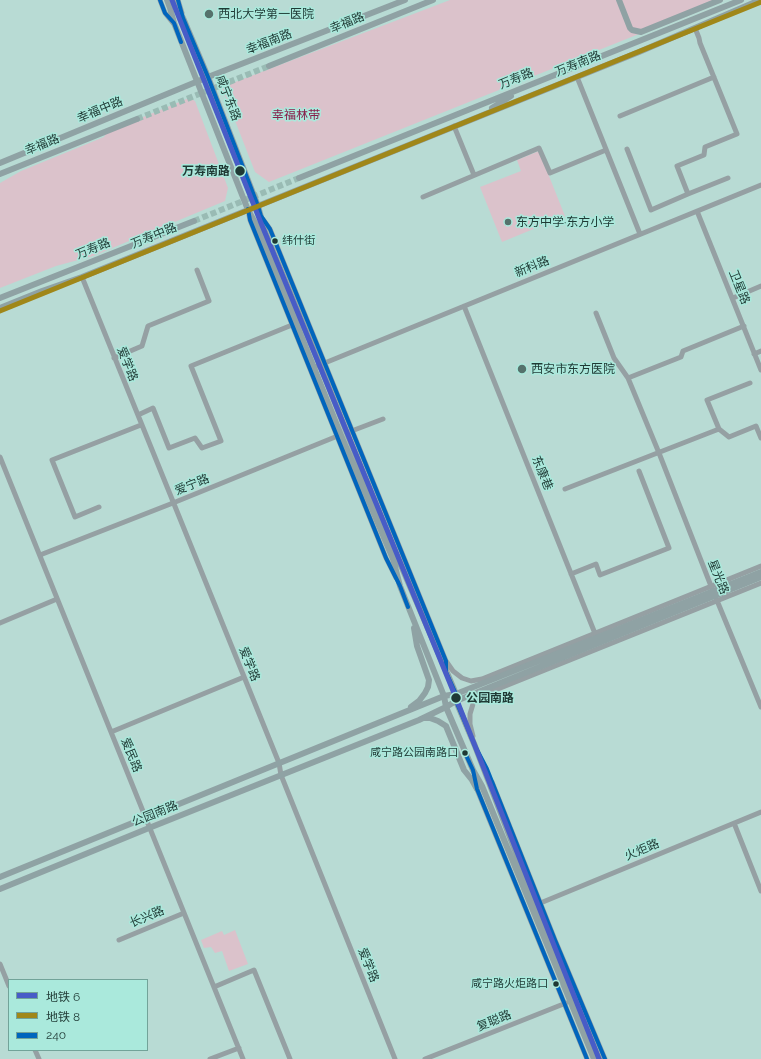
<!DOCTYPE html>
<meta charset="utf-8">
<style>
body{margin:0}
#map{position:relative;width:761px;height:1059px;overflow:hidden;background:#b8dbd4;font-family:Raleway,"Noto Sans SC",sans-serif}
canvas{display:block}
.legend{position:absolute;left:8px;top:979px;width:140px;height:72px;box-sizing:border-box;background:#aae9dc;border:1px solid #72a399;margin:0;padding:5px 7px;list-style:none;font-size:12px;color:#1f3934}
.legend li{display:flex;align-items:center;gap:8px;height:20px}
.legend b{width:20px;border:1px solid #72a399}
</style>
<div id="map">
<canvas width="761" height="1059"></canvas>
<ul class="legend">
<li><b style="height:5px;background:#485cc7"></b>地铁 6</li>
<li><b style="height:5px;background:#a08719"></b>地铁 8</li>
<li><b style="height:5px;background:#0065bd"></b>240</li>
</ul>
</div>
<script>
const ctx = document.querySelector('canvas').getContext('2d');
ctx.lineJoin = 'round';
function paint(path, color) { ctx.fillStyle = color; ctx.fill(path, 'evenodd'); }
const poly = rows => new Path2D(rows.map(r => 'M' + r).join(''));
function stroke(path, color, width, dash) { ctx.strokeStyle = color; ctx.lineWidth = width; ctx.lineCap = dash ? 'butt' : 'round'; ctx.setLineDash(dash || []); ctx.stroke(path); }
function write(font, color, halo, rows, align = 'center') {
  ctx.font = font + ' Raleway,"Noto Sans SC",sans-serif'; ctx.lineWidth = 3; ctx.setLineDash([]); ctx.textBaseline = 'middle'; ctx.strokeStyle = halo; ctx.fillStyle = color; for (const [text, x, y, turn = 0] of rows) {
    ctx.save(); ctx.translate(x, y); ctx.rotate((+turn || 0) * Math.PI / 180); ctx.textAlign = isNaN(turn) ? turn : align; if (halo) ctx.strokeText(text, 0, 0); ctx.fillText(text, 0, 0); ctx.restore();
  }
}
paint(poly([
 [450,0,724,0,269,182,255,172,222,87],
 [189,98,195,101,228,188,225,201,93,256,56,266,0,288,0,183,21,171,104,137,107,132],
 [539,151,565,216,502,242,480,187,521,171,517,160],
 [235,930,248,964,229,971,222,951,215,953,211,947,204,948,201,940,222,931,224,935]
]), '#dbc2cb');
stroke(poly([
 [137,119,269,66],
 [194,221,299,178]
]), '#99bbb4', 6, [6, 3]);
stroke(poly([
 [160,0,165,13,173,23],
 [178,0,182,13],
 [577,77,640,234],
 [620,116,714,77],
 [454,126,474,175],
 [627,149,651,210,688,194,677,166,704,155,705,147,737,134,700,43,699,38,695,28],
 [688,194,728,178],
 [423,197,539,148,550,173,606,150],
 [697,211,761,370],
 [249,215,250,220,337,436,386,558,396,578],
 [262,218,270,229,446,661,446,669],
 [82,277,279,763,281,775,395,1059],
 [733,298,761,286],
 [464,306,598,641],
 [596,313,614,358,628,378,659,453,711,586,761,707],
 [754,354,761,351],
 [114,358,142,346,148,326,209,301,197,270],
 [310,369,761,185],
 [628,378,681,357,683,351,744,326],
 [138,415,153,408,169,448,195,438,202,448,221,441,191,366,292,325],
 [719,429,707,400,750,383],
 [349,432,383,419],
 [0,457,243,1059],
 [565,489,719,429,729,437,756,426,761,438],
 [99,507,75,517,52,460,141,425],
 [40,555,173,503,340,435],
 [571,574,596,564,600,575,669,548,639,471],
 [0,623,57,599],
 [446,661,453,671,462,678,471,681,482,679,761,566],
 [111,732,244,677],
 [473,736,470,724,470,714,473,704,478,697,761,583],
 [492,782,555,940,605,1059],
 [476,787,587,1059],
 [734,823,761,891],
 [538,904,761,812],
 [119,940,184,913],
 [0,964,9,986],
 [214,987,254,970,290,1059],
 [35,1050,39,1059],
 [210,1059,239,1048],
 [425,1059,566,1003]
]), '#95a0a3', 5);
stroke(poly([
 [167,0,170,8,174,23,248,210,258,228,341,435,393,559,400,586,444,696,446,707,473,770,482,786,594,1059],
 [173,0,176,6,183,18,208,77,258,206,265,232,320,365,347,433,397,556,456,694,456,701,475,746,536,905,599,1059],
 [619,0,630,28,632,30,641,32,720,0],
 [269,66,433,0],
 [492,108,511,96],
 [0,163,208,77,405,0],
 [0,174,137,119],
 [299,178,741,0],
 [0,298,194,221],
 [0,308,42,291,82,277,577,77,639,52,760,0],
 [411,707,419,701,425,693,428,687,429,680,417,646,414,628],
 [424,718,430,718,438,721,446,726,464,770,472,780,477,789],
 [0,877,444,696,456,694,761,572],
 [0,889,149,828,419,720,446,707,456,701,761,577]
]), '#8fa2a4', 6);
stroke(poly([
 [160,0,165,13,174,23,181,42],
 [178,0,183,18,208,77,258,206,261,216,270,229,446,661,446,672,456,694,456,701,475,746,487,769,555,940,605,1059],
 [248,209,250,220,386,558,400,586,408,607],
 [465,753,473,770,477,789,587,1059]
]), '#0065bd', 4);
stroke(poly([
 [172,0,261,223,456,698,599,1059]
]), '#485cc7', 5);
stroke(poly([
 [0,311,761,2]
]), '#a08719', 5);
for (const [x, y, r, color] of [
 [209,14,5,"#55726c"],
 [240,171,5.5,"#1f3934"],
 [508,222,4,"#55726c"],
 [275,241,3.5,"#1f3934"],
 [522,369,5,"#55726c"],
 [456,698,5.5,"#1f3934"],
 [465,753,3.5,"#1f3934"],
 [556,984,3.5,"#1f3934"]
]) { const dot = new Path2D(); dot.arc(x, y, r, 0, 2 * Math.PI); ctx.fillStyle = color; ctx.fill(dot); stroke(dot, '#aae9dc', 1.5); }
write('11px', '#1f3934', '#aae9dc', [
 ["纬什街",282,241,"left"],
 ["咸宁路公园南路口",458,753],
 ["咸宁路火炬路口",548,984]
], 'right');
write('12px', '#1f3934', '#aae9dc', [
 ["西北大学第一医院",218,14],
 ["东方中学·东方小学",516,222],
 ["西安市东方医院",531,369]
], 'left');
write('12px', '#1f3934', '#aae9dc', [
 ["幸福路",347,23,-22],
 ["幸福南路",269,42,-21],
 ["万寿南路",578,64,-22],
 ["万寿路",516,79,-22],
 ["咸宁东路",228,98,69],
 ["幸福中路",100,110,-23],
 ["幸福路",42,145,-22],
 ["万寿中路",154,236,-22],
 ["万寿路",93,249,-22],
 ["新科路",532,267,-22],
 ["卫星路",739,287,68],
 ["爱学路",127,364,68],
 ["东康巷",542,473,68],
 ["爱宁路",192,485,-22],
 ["星光路",718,577,68],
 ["爱学路",249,664,68],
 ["爱民路",131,755,68],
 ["公园南路",155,814,-22],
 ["火炬路",642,850,-23],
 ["长兴路",147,917,-23],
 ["爱学路",368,965,68],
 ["复聪路",494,1021,-22]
]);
write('12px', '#88204b', '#aae9dc', [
 ["幸福林带",296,115]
]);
write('bold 12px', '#1f3934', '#aae9dc', [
 ["万寿南路",230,171],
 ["公园南路",466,698,"left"]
], 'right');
</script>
